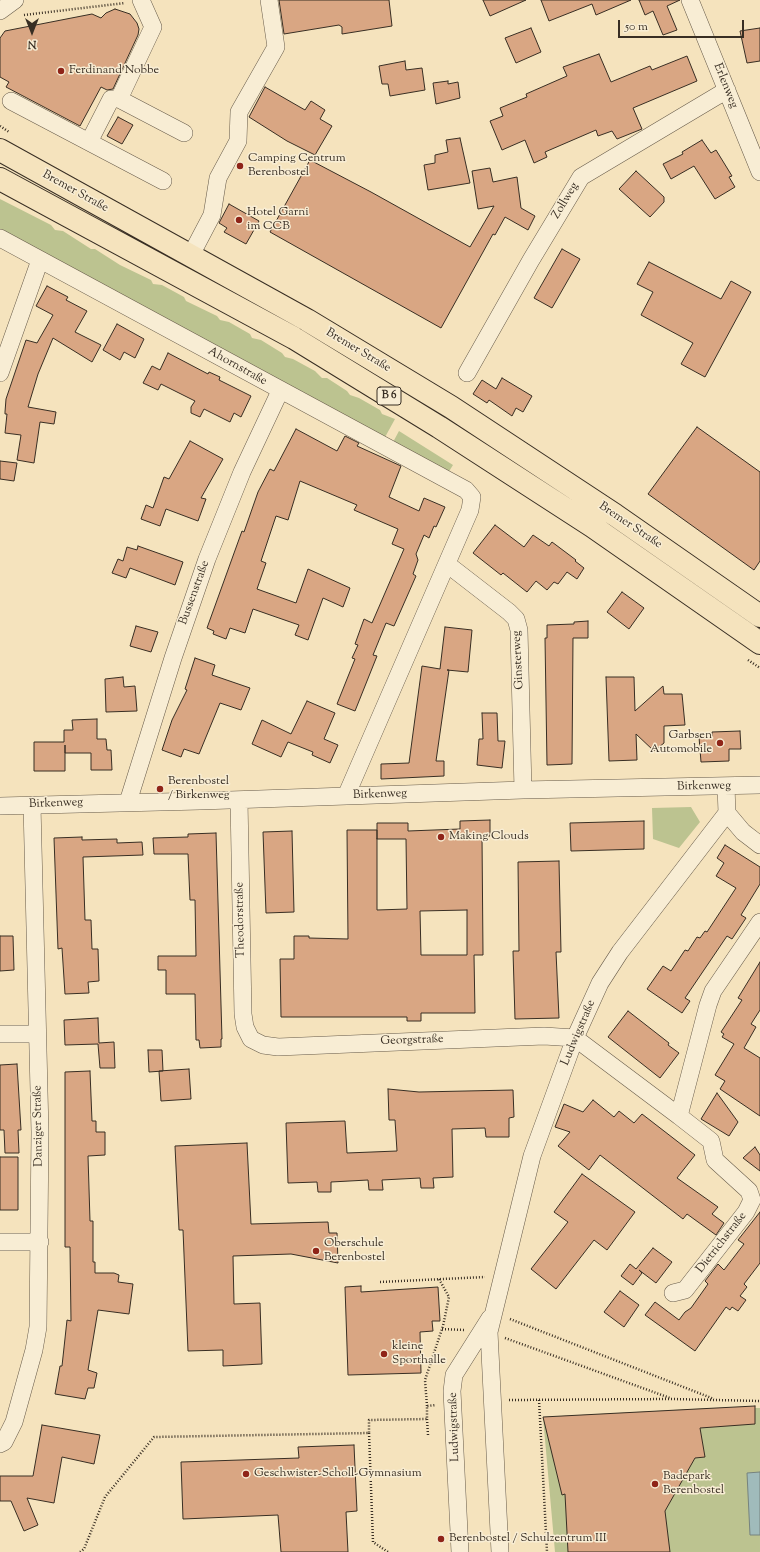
<!DOCTYPE html>
<meta charset="utf-8">
<style>
body{margin:0}
#map{position:relative;width:760px;height:1552px;overflow:hidden;background:#f5e3bd;font-family:"Sorts Mill Goudy",serif}
canvas{display:block}
.north{position:absolute;left:12px;top:12px;width:40px;height:40px;-webkit-text-stroke:3px #f8edd4;paint-order:stroke;rotate:180deg;font-size:11px;font-weight:700;line-height:16px;text-align:center;color:#382e23}
.north::after{content:'';display:block;margin:auto;width:14px;height:18px;background:#382e23;clip-path:polygon(50% 0,100% 100%,50% 72%,0 100%)}
.scale{position:absolute;left:618px;top:20px;width:126px;height:18px;box-sizing:border-box;border:2px solid #382e23;border-top:0;padding-left:5px;font-size:12px;line-height:14px;white-space:nowrap;color:#382e23;-webkit-text-stroke:3px #f8edd4;paint-order:stroke}
</style>
<div id="map">
<canvas width="760" height="1552"></canvas>
<div class="north">N</div>
<div class="scale">50 m</div>
</div>
<script>
const ctx = document.querySelector('canvas').getContext('2d');
ctx.lineJoin = 'round';
function paint(path, color) { ctx.fillStyle = color; ctx.fill(path, 'evenodd'); }
const poly = rows => new Path2D(rows.map(r => 'M' + r).join(''));
function stroke(path, color, width, dash) { ctx.strokeStyle = color; ctx.lineWidth = width; ctx.lineCap = dash ? 'butt' : 'round'; ctx.setLineDash(dash || []); ctx.stroke(path); }
function write(font, color, halo, rows, align = 'center') {
  ctx.font = font + ' "Sorts Mill Goudy",serif'; ctx.lineWidth = 3; ctx.setLineDash([]); ctx.textBaseline = 'middle'; ctx.strokeStyle = halo; ctx.fillStyle = color; for (const [text, x, y, turn = 0] of rows) {
    ctx.save(); ctx.translate(x, y); ctx.rotate((+turn || 0) * Math.PI / 180); ctx.textAlign = isNaN(turn) ? turn : align; if (halo) ctx.strokeText(text, 0, 0); ctx.fillText(text, 0, 0); ctx.restore();
  }
}
paint(poly([
 [0,199,51,225,55,230,63,231,91,249,95,249,120,265,151,280,153,284,162,285,184,297,186,301,217,316,220,320,229,322,250,334,252,338,261,340,282,353,285,357,293,359,315,371,322,378,327,378,347,391,350,395,359,398,380,410,382,414,395,419,384,439,0,230],
 [399,431,453,465,448,473,392,444],
 [691,807,700,822,679,848,653,839,652,808],
 [711,1408,760,1408,760,1552,555,1552,543,1417]
]), '#bcc390');
const water = poly([
 [760,1472,760,1535,750,1535,747,1473,760,1472]
]);
paint(water, '#a0bbbb');
stroke(water, '#76837e', 1);
const building = poly([
 [279,0,389,0,392,26,342,34,342,27,339,25,284,34,279,0],
 [483,0,526,0,490,16,483,0],
 [541,0,631,0,596,15,592,4,549,21,541,0],
 [639,0,680,0,667,6,677,30,663,35,653,11,645,15,639,0],
 [115,9,130,14,137,23,139,29,138,35,113,89,107,90,101,87,80,126,6,87,9,82,0,77,0,38,5,31,92,14,101,18,106,13,115,9],
 [531,28,541,52,516,63,505,38,531,28],
 [760,28,760,61,747,63,740,31,760,28],
 [599,54,611,82,650,66,652,70,687,56,697,81,633,108,642,129,617,139,612,131,598,136,596,130,545,152,547,157,534,163,525,140,502,150,490,121,503,116,500,108,527,97,526,94,567,76,563,67,599,54],
 [405,61,406,70,422,68,425,90,390,96,388,84,382,84,379,66,405,61],
 [448,81,448,84,458,82,460,98,436,104,433,83,448,81],
 [265,87,305,110,311,101,325,110,320,119,332,126,315,155,287,141,249,117,265,87],
 [118,117,133,125,122,144,107,136,118,117],
 [460,138,470,183,428,190,424,165,435,163,435,155,448,152,446,140,460,138],
 [702,140,711,153,716,150,732,176,729,177,735,187,715,199,694,166,671,179,663,164,683,154,682,152,702,140],
 [310,160,371,192,470,247,494,206,478,209,472,171,490,168,493,182,517,177,521,208,535,216,528,230,505,217,495,235,493,234,441,328,270,232,310,160],
 [636,171,664,197,664,202,650,217,619,189,636,171],
 [229,204,259,221,246,244,224,232,227,228,219,223,229,204],
 [562,249,580,259,552,308,534,298,562,249],
 [649,262,721,299,731,281,751,292,705,377,681,364,693,343,641,315,653,292,637,284,649,262],
 [47,286,68,297,66,300,87,311,75,332,101,345,92,362,53,338,38,374,28,407,56,412,54,424,40,422,34,463,17,460,21,435,5,433,7,414,5,414,5,412,6,399,26,340,37,343,53,315,36,306,47,286],
 [117,324,144,339,135,358,124,352,120,360,103,350,117,324],
 [168,353,208,374,209,372,220,377,219,380,251,396,241,417,234,413,230,422,204,409,200,417,191,413,191,407,195,401,161,384,158,390,143,383,152,366,160,370,168,353],
 [502,378,532,396,523,412,516,408,512,416,489,400,487,403,473,394,482,380,496,389,502,378],
 [697,427,760,472,760,561,754,570,648,494,697,427],
 [296,429,337,451,345,436,359,443,357,446,401,466,389,497,419,511,424,498,445,507,436,527,434,526,429,538,424,535,416,554,418,560,413,574,416,576,394,626,386,623,373,655,377,656,355,711,337,704,355,659,352,658,358,645,355,644,364,619,372,623,404,549,392,544,398,529,354,510,357,505,300,481,288,520,276,516,261,561,266,563,257,589,296,603,308,569,350,588,343,607,323,598,308,640,295,635,299,625,253,609,245,633,230,628,226,639,213,634,214,631,207,628,242,531,244,532,258,492,270,469,274,471,296,429],
 [190,441,223,459,201,498,206,499,198,521,166,509,160,526,141,519,146,505,153,508,164,477,169,479,190,441],
 [0,461,17,463,14,481,0,479,0,461],
 [495,525,524,547,533,535,549,546,552,542,576,560,575,561,584,568,577,579,567,572,558,584,554,582,547,590,536,581,527,592,503,573,501,575,473,553,495,525],
 [138,546,183,562,175,585,130,568,126,578,112,573,118,559,123,561,127,547,137,550,138,546],
 [622,592,644,608,629,629,607,612,622,592],
 [588,621,588,638,573,638,572,764,547,765,545,638,547,638,547,625,574,624,574,622,588,621],
 [136,626,158,632,151,652,130,646,136,626],
 [445,627,472,630,468,672,447,670,449,670,436,761,444,761,444,776,381,779,381,764,409,763,422,666,440,669,445,627],
 [195,658,215,665,212,675,250,688,241,710,220,703,199,754,184,749,181,757,162,750,172,720,187,690,185,689,195,658],
 [123,677,124,687,135,686,137,711,106,712,105,679,123,677],
 [606,677,634,677,635,711,663,686,664,694,682,694,685,725,664,726,664,743,654,751,636,734,637,760,609,761,606,677],
 [307,701,335,713,324,739,338,745,330,763,312,755,313,752,288,742,281,757,252,744,262,720,291,734,307,701],
 [482,713,497,713,498,741,505,741,502,768,477,765,479,739,483,739,482,713],
 [97,719,97,739,106,739,107,750,111,750,112,770,91,770,91,753,65,753,65,745,65,771,34,771,34,742,64,742,64,730,73,730,72,720,97,719],
 [740,731,741,749,729,749,729,761,701,762,699,737,712,736,712,732,740,731],
 [490,820,490,836,482,837,483,955,474,955,475,1013,421,1013,421,1021,407,1021,407,1017,281,1017,280,959,294,959,294,936,309,936,309,938,348,939,347,830,377,830,377,839,377,823,408,823,408,831,460,829,460,821,490,820],
 [377,839,406,839,407,909,377,910,377,839],
 [467,910,467,955,421,955,420,911,467,910],
 [644,821,644,849,571,851,570,823,644,821],
 [292,831,294,912,266,913,263,832,292,831],
 [216,833,222,1039,221,1039,221,1047,200,1048,199,1040,196,1040,195,994,166,994,166,970,158,970,158,956,196,956,195,900,190,900,188,854,154,854,153,838,188,837,188,834,216,833],
 [82,837,82,840,117,839,117,843,142,842,143,855,83,857,85,920,91,920,92,949,98,949,99,981,88,982,89,993,65,994,62,948,58,949,54,838,82,837],
 [725,845,760,867,760,884,741,915,746,918,732,939,727,936,685,998,690,1001,682,1013,647,989,663,966,671,971,685,950,688,951,697,937,700,938,705,931,707,932,736,888,716,876,724,863,717,858,725,845],
 [559,861,561,952,556,952,559,1018,515,1019,513,951,519,951,518,862,559,861],
 [0,936,13,936,14,970,0,971,0,936],
 [760,962,760,1010,751,1024,756,1027,744,1048,760,1058,760,1116,720,1089,725,1081,715,1075,734,1044,722,1037,724,1034,721,1032,742,1000,738,998,760,962],
 [628,1011,669,1043,668,1045,679,1053,660,1078,608,1037,628,1011],
 [98,1018,99,1043,114,1042,115,1068,100,1068,98,1044,65,1045,64,1020,98,1018],
 [148,1050,162,1050,163,1071,149,1072,148,1050],
 [17,1064,21,1130,18,1130,19,1153,5,1153,4,1130,0,1130,0,1065,17,1064],
 [189,1069,191,1099,161,1101,159,1071,189,1069],
 [90,1071,92,1121,96,1121,96,1132,105,1132,105,1155,88,1156,90,1221,93,1221,93,1262,95,1262,95,1273,114,1273,119,1275,118,1282,133,1284,129,1314,98,1310,88,1370,97,1373,94,1388,88,1388,85,1399,55,1394,60,1366,62,1366,67,1320,71,1321,70,1247,65,1247,65,1072,90,1071],
 [388,1089,419,1092,513,1090,514,1117,509,1118,509,1137,486,1137,485,1128,452,1129,453,1177,433,1178,434,1188,421,1188,420,1178,382,1180,383,1190,369,1190,368,1180,331,1182,331,1192,318,1192,317,1182,288,1183,286,1123,345,1121,347,1153,397,1151,395,1120,389,1120,388,1089],
 [717,1093,738,1122,729,1136,701,1119,717,1093],
 [593,1100,614,1117,619,1111,634,1123,642,1114,695,1155,677,1178,718,1207,712,1214,724,1223,716,1235,687,1214,683,1219,600,1155,589,1170,558,1146,570,1132,555,1127,564,1104,583,1112,593,1100],
 [247,1143,251,1224,328,1222,329,1233,337,1233,338,1263,291,1254,233,1256,234,1304,260,1303,262,1364,223,1366,223,1350,188,1351,183,1230,179,1230,175,1146,247,1143],
 [755,1147,760,1155,760,1171,743,1158,755,1147],
 [0,1157,18,1157,18,1210,0,1210,0,1157],
 [582,1174,635,1212,607,1250,594,1240,556,1289,531,1269,568,1222,554,1212,582,1174],
 [760,1212,760,1263,744,1284,747,1287,740,1296,746,1300,738,1311,732,1307,730,1310,726,1307,695,1351,645,1315,655,1302,679,1320,685,1312,691,1308,708,1284,705,1281,718,1264,724,1270,744,1244,738,1240,760,1212],
 [653,1248,672,1262,656,1283,639,1270,642,1273,633,1285,621,1276,630,1264,636,1269,653,1248],
 [361,1286,361,1292,438,1287,440,1321,432,1321,433,1331,420,1332,421,1373,348,1375,345,1287,361,1286],
 [620,1291,639,1305,624,1327,604,1312,620,1291],
 [755,1406,755,1424,700,1428,705,1457,695,1458,665,1511,670,1552,568,1552,565,1494,562,1495,543,1417,755,1406],
 [42,1425,100,1435,94,1464,62,1457,54,1503,27,1498,38,1525,24,1531,11,1501,0,1501,0,1476,33,1476,42,1425],
 [354,1445,357,1511,346,1512,348,1552,281,1552,278,1515,183,1519,181,1462,299,1458,298,1447,354,1445]
]);
paint(building, '#d9a683');
stroke(building, '#382e23', 1);
const minor = poly([
 [690,0,760,172],
 [0,11,15,0],
 [119,99,184,133],
 [11,101,163,181],
 [89,142,111,99,119,99,153,27,141,0],
 [0,238,466,490,472,497,470,510,346,796],
 [191,255,212,215,218,178,238,141,239,112,276,47,269,0],
 [0,373,40,260],
 [467,373,531,260,581,177,727,90],
 [447,564,509,612,516,619,519,630,523,790],
 [239,800,243,1014,245,1027,251,1039,263,1045,278,1047,544,1036,575,1038],
 [128,802,173,658,207,559,242,472,280,391],
 [0,806,200,801,523,790,760,785],
 [727,813,743,832,760,845],
 [0,1034,37,1034],
 [575,1038,679,1116,708,1005,713,991,760,922],
 [0,1242,40,1242],
 [673,1293,685,1290,746,1212,752,1200,749,1191,715,1160,711,1141,679,1116],
 [0,1444,4,1442,14,1422,34,1350,38,1327,40,1132,32,805],
 [460,1552,452,1391,454,1375,490,1318],
 [500,1552,489,1332,532,1156,575,1038,600,983,620,952,727,813,726,786]
]);
const major = poly([
 [0,150,307,320,451,407,615,515,760,616],
 [0,179,294,338,439,427,592,526,760,643]
]);
stroke(minor, '#675b4a', 18);
stroke(major, '#382e23', 24);
stroke(poly([
 [24,15,125,3],
 [0,126,9,132],
 [748,660,760,668],
 [380,1282,485,1277],
 [510,1319,714,1399],
 [442,1329,464,1330],
 [505,1338,670,1398],
 [509,1400,672,1399,760,1401],
 [539,1400,547,1552],
 [427,1406,425,1380,443,1326,449,1297,439,1279],
 [427,1419,428,1435],
 [369,1433,373,1542,388,1552],
 [80,1552,84,1549,105,1497,154,1437,369,1433,369,1420,427,1419,427,1406,436,1405]
]), '#382e23', 2.5, [1, 2]);
stroke(minor, '#f8edd4', 17);
stroke(major, '#f5e3bd', 22);
for (const [x, y, r, color] of [
 [61,71,4,"#8f2418"],
 [240,166,4,"#8f2418"],
 [239,220,4,"#8f2418"],
 [720,743,4,"#8f2418"],
 [160,789,4,"#8f2418"],
 [441,837,4,"#8f2418"],
 [316,1251,4,"#8f2418"],
 [384,1354,4,"#8f2418"],
 [246,1474,4,"#8f2418"],
 [655,1484,4,"#8f2418"],
 [441,1539,4,"#8f2418"]
]) { const dot = new Path2D(); dot.arc(x, y, r, 0, 2 * Math.PI); ctx.fillStyle = color; ctx.fill(dot); stroke(dot, '#f8edd4', 1.5); }
for (const [x, y, w] of [
 [389,396,24]
]) { const box = new Path2D(); box.roundRect(x - w / 2, y - 9, w, 18, 3); ctx.fillStyle = '#f8edd4'; ctx.fill(box); stroke(box, '#382e23', 1); }
write('bold 11px', '#382e23', null, [
 ["B 6",389,396]
]);
write('12px', '#382e23', '#f8edd4', [
 ["Ferdinand Nobbe",69,71],
 ["Camping Centrum",248,159],
 ["Berenbostel",248,173],
 ["Hotel Garni",247,213],
 ["im CCB",247,227],
 ["Garbsen",712,736,"right"],
 ["Automobile",712,750,"right"],
 ["Berenbostel",168,782],
 ["/ Birkenweg",168,796],
 ["Making Clouds",449,837],
 ["Oberschule",324,1244],
 ["Berenbostel",324,1258],
 ["kleine",392,1347],
 ["Sporthalle",392,1361],
 ["Geschwister-Scholl-Gymnasium",254,1474],
 ["Badepark",663,1477],
 ["Berenbostel",663,1491],
 ["Berenbostel / Schulzentrum III",449,1539]
], 'left');
write('12px', '#382e23', '#f8edd4', [
 ["Erlenweg",725,86,68],
 ["Bremer Straße",75,192,29],
 ["Zollweg",566,201,-59],
 ["Bremer Straße",358,351,31],
 ["Ahornstraße",237,367,29],
 ["Bremer Straße",630,526,34],
 ["Bussenstraße",195,593,-70],
 ["Ginsterweg",519,660,-93],
 ["Birkenweg",704,787,-1],
 ["Birkenweg",380,795,-2],
 ["Birkenweg",56,804,-2],
 ["Theodorstraße",241,920,-91],
 ["Ludwigstraße",579,1033,-67],
 ["Georgstraße",412,1041,-2],
 ["Danziger Straße",39,1126,-91],
 ["Dietrichstraße",722,1243,-52],
 ["Ludwigstraße",455,1427,-92]
]);
</script>
